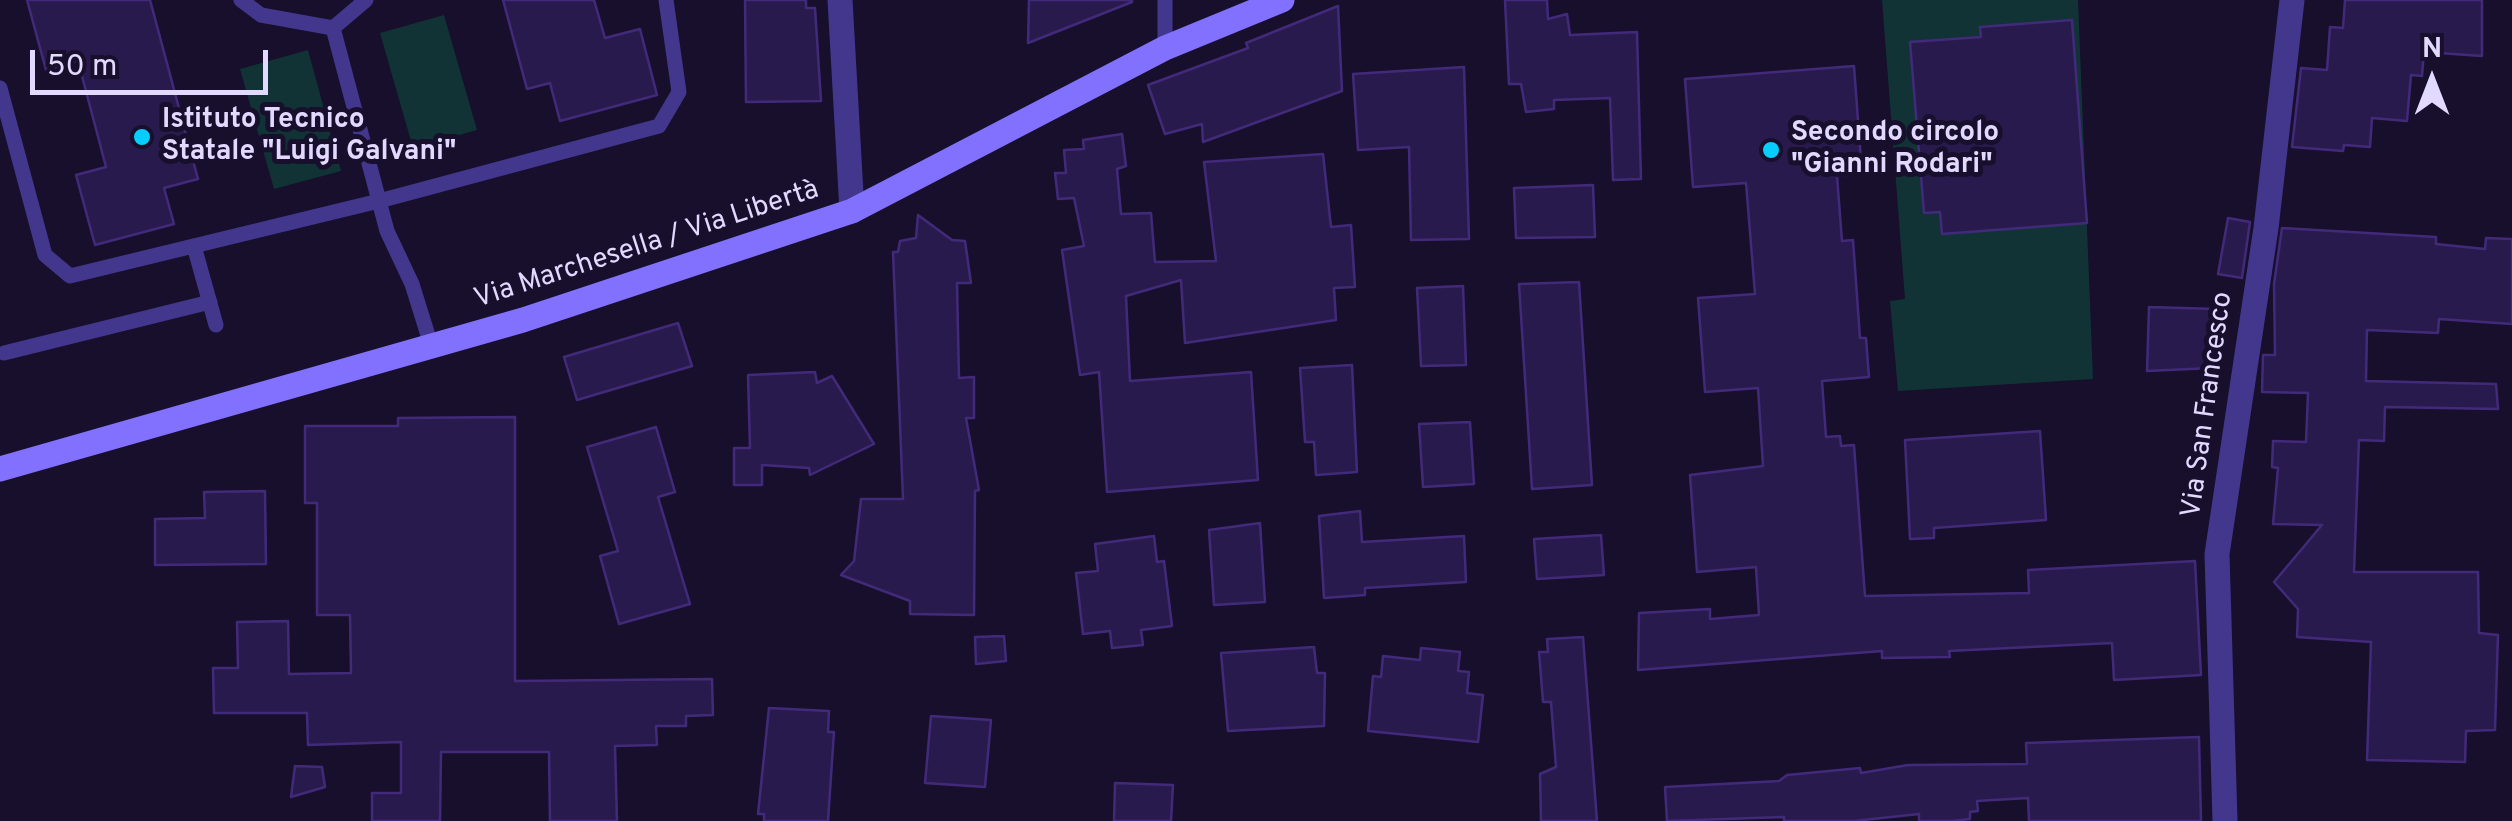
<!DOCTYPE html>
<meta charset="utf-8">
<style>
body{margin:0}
#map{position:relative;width:2512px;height:821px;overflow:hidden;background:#170f2b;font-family:Overpass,sans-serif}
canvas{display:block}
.north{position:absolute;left:2382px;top:30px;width:100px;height:100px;-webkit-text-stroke:8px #170f2b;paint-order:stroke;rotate:0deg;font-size:28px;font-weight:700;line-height:40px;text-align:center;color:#e1d9ff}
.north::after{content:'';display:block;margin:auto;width:35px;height:45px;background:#e1d9ff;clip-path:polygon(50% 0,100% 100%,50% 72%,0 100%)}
.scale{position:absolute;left:30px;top:50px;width:238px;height:45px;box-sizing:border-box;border:5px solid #e1d9ff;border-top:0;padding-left:12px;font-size:30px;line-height:35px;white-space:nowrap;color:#e1d9ff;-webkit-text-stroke:8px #170f2b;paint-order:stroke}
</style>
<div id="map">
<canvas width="2512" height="821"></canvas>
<div class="north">N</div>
<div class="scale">50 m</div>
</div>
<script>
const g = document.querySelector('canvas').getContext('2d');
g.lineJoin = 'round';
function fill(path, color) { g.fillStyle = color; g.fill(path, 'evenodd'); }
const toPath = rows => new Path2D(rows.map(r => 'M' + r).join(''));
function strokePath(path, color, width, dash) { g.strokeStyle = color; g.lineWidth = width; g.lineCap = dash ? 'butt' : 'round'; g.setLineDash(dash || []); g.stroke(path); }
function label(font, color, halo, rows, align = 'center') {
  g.font = font + ' Overpass,sans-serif'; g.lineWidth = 10; g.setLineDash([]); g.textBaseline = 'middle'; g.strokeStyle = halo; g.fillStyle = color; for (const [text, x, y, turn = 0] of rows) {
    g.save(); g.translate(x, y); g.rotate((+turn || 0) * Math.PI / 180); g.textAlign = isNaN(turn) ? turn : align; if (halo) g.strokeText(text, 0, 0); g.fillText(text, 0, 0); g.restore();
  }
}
const green = toPath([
 [1882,0,2078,0,2093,379,1898,391,1890,301,1905,299],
 [444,15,477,130,413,148,380,33],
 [308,50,341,171,274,189,240,69]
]);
const building = toPath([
 [27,0,150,0,198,179,164,188,174,224,95,245,76,175,106,167,78,61,46,70,27,0],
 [503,0,594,0,605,38,640,29,657,95,560,121,550,83,527,89,503,0],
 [745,0,806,0,806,8,815,8,821,101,746,102,745,0],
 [1029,0,1132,0,1132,2,1028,43,1029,0],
 [1505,0,1547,0,1548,19,1567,14,1570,35,1637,32,1641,179,1613,180,1610,98,1554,100,1554,109,1526,112,1521,84,1509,84,1505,0],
 [2345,0,2482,0,2482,56,2424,52,2422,76,2411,75,2407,121,2372,118,2370,147,2344,145,2343,151,2292,147,2301,68,2327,70,2330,27,2343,28,2345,0],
 [1338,6,1342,91,1203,142,1202,124,1165,134,1148,85,1248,48,1246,43,1338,6],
 [2072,20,2087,223,1942,234,1940,212,1924,213,1910,42,1981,37,1980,27,2072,20],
 [1854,66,1862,174,1837,176,1842,241,1853,240,1860,338,1866,338,1869,377,1822,381,1826,437,1840,436,1841,446,1854,445,1865,596,2029,593,2028,570,2195,561,2201,675,2114,680,2112,643,1949,651,1950,657,1882,658,1882,651,1638,670,1639,613,1710,609,1710,619,1759,615,1756,567,1697,572,1690,475,1763,466,1758,388,1705,392,1698,298,1755,294,1746,183,1693,187,1685,79,1854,66],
 [1464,67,1469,239,1411,240,1409,147,1358,150,1353,74,1464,67],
 [1122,134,1126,166,1117,169,1121,214,1151,213,1155,262,1216,261,1204,162,1323,154,1331,227,1351,225,1355,287,1334,288,1336,320,1185,343,1181,280,1126,296,1130,381,1251,372,1258,480,1107,492,1099,372,1080,375,1062,250,1084,246,1074,198,1058,199,1055,173,1066,173,1064,150,1084,149,1083,140,1122,134],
 [1593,185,1595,237,1516,238,1514,188,1593,185],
 [918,215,952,240,965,241,971,283,957,283,959,378,974,377,974,418,966,418,979,490,975,491,974,615,910,614,910,601,841,575,854,561,861,499,903,499,893,252,898,252,900,241,916,238,918,215],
 [2228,218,2250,222,2242,278,2218,274,2228,218],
 [2282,228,2436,237,2436,244,2485,249,2486,238,2512,239,2512,324,2439,319,2438,333,2367,330,2366,381,2496,384,2498,409,2385,407,2384,441,2359,440,2354,572,2478,572,2479,633,2498,635,2495,730,2466,731,2465,762,2367,760,2371,642,2297,637,2298,609,2274,582,2322,525,2273,524,2278,468,2272,467,2273,441,2306,442,2308,393,2262,392,2263,355,2275,355,2274,284,2282,228],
 [1579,282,1592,485,1532,489,1519,284,1579,282],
 [1463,286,1466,365,1421,366,1417,288,1463,286],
 [2149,307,2216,309,2213,368,2147,371,2149,307],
 [678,323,692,366,577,400,564,357,678,323],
 [1352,365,1357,472,1316,475,1314,442,1305,442,1300,368,1352,365],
 [815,372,817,383,832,376,874,444,810,475,809,468,762,465,762,485,734,485,734,448,750,448,748,375,815,372],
 [515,417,515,681,712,679,713,715,686,716,686,726,656,726,657,745,615,746,617,821,550,821,549,752,441,752,440,821,372,821,372,793,401,793,401,742,308,745,307,713,214,713,213,668,238,668,237,622,288,621,289,674,351,673,350,615,317,615,317,503,305,503,305,426,398,426,398,418,515,417],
 [1470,422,1474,484,1423,487,1419,424,1470,422],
 [656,427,675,492,658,497,690,604,619,624,600,556,618,551,587,447,656,427],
 [2040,431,2046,520,1934,528,1934,538,1910,539,1905,440,2040,431],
 [265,491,266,564,155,565,155,519,205,518,204,492,265,491],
 [1360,511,1362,542,1464,536,1466,582,1365,588,1365,595,1324,598,1319,516,1360,511],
 [1260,523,1265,602,1214,605,1209,530,1260,523],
 [1601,535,1604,575,1537,579,1534,539,1601,535],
 [1154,536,1157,562,1164,561,1172,626,1141,630,1143,645,1112,648,1110,631,1083,634,1076,573,1098,571,1095,544,1154,536],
 [1004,636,1006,661,976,664,975,637,1004,636],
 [1583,637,1597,821,1541,821,1540,774,1556,767,1551,702,1543,702,1539,652,1548,652,1547,639,1583,637],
 [1314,647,1317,673,1325,673,1324,726,1228,731,1221,653,1314,647],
 [1421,648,1460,652,1458,671,1469,672,1467,693,1483,695,1478,742,1368,731,1373,676,1381,677,1383,656,1420,660,1421,648],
 [769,708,829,711,828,732,834,732,828,821,764,821,764,814,758,814,769,708],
 [931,716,991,720,985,787,925,783,931,716],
 [2199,737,2201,821,2029,821,2028,798,1977,801,1978,811,1970,812,1970,819,1952,821,1919,821,1919,814,1854,821,1784,821,1784,817,1667,821,1665,787,1779,781,1787,775,1860,768,1861,773,1908,765,2027,764,2026,743,2199,737],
 [295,766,322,767,325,787,291,797,295,766],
 [1115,783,1173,785,1171,821,1114,821,1115,783]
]);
const lane = toPath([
 [241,0,261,15,333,28,387,231,412,284,431,345],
 [333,28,366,0],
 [1165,48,1165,0],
 [0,88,45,255,70,276,379,201,659,126,679,92,666,0],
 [194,246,216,325],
 [4,353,210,302]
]);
const street = toPath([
 [840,0,852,211],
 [2225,821,2217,554,2266,228,2292,0]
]);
const secondary = toPath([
 [0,469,523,320,852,211,1165,48,1282,0]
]);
const markers = [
 [142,137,10,"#05ceff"],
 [1771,150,10,"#05ceff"]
];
const poiNames = [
 ["Istituto Tecnico",162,121],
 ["Statale \"Luigi Galvani\"",162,153],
 ["Secondo circolo",1791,134],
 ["\"Gianni Rodari\"",1791,166]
];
const streetNames = [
 ["Via Marchesella / Via Libertà",647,246,-18],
 ["Via San Francesco",2209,405,-82]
];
fill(green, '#113336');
fill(building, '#291a4d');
strokePath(building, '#422a7b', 2.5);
strokePath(lane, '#43378d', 15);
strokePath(street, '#43378d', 25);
strokePath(secondary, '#8270ff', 25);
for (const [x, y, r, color] of markers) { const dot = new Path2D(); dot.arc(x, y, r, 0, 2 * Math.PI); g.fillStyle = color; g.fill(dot); strokePath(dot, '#170f2b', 4); }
label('bold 28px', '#e1d9ff', '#170f2b', poiNames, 'left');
label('28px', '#e1d9ff', '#170f2b', streetNames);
</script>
